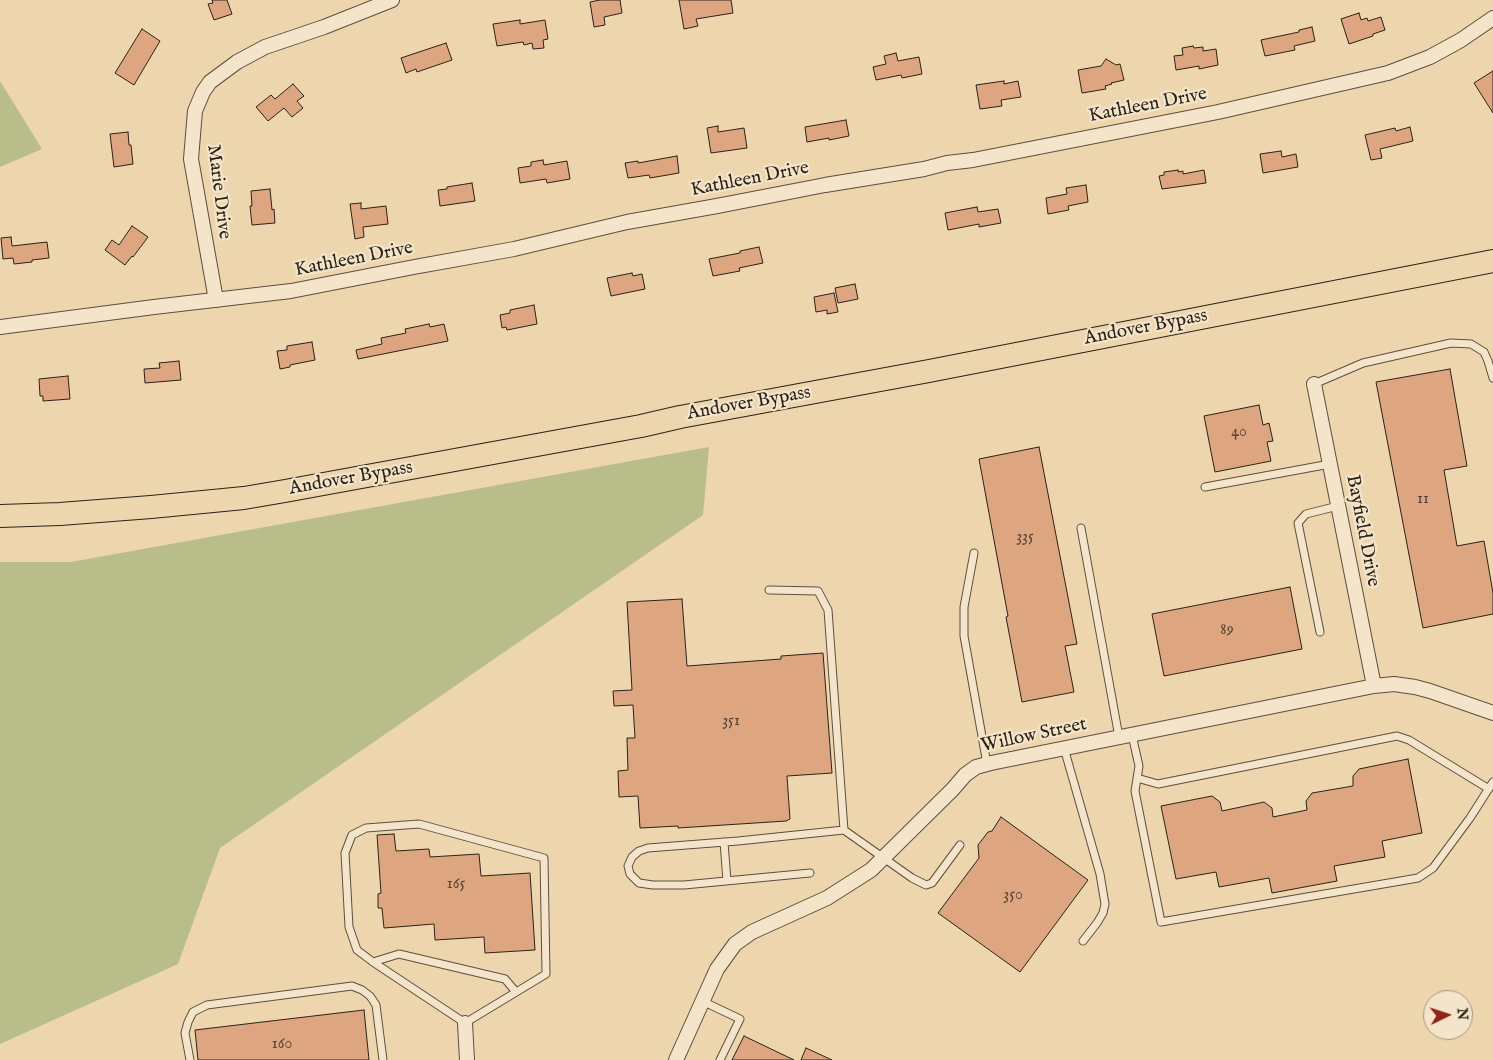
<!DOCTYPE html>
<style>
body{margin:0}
#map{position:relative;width:1493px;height:1060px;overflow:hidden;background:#edd5ae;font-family:"IM FELL English",serif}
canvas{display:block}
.north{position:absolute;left:1423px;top:990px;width:50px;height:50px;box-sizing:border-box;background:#f3e4ca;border:1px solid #a39683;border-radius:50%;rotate:86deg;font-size:14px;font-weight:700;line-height:20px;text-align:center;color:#2b2218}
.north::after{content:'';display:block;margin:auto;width:18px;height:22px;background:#8f2418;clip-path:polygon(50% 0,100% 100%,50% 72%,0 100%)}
</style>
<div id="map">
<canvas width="1493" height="1060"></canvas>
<div class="north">N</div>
</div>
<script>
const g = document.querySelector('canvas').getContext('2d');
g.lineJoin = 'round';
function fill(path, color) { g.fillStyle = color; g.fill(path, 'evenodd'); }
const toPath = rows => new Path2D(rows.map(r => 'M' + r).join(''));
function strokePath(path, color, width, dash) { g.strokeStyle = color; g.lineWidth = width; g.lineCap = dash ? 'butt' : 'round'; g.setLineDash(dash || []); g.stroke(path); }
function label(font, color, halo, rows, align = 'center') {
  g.font = font + ' "IM FELL English",serif'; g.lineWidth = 4.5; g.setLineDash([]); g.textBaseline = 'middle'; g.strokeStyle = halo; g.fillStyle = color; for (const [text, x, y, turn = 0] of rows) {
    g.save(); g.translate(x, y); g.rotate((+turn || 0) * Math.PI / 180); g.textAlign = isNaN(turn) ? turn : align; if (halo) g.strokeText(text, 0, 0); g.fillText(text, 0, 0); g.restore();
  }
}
const green = toPath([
 [0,81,42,149,0,167],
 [709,447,703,515,220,848,178,964,0,1044,0,562,71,562]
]);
const building = toPath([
 [212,0,227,0,232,14,214,20,208,4,213,3,212,0],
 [600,0,620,0,622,13,604,17,605,25,594,27,590,2,600,0],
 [679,0,731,0,733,13,696,19,698,26,684,29,679,0],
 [1359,13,1361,20,1367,18,1368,21,1381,17,1385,30,1373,34,1373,36,1349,44,1341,19,1359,13],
 [520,20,520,24,545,20,548,39,543,40,544,48,533,49,532,43,524,45,523,42,497,46,493,24,520,20],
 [1312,27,1315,41,1294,46,1295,50,1265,56,1261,40,1299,32,1299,30,1312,27],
 [142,29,160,41,134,85,115,73,142,29],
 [446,43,452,60,417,72,416,69,406,73,401,58,446,43],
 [1193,46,1194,48,1203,47,1203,51,1216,49,1218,65,1199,69,1199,66,1176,70,1174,56,1183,55,1182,48,1193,46],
 [896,53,898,61,919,57,922,74,902,78,901,75,876,80,873,67,886,64,884,56,896,53],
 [1106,59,1116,65,1120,64,1124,80,1111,83,1112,84,1105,86,1106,89,1082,93,1078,70,1101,66,1106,59],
 [1493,71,1493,113,1474,83,1493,71],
 [1004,81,1004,84,1018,81,1021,97,1001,100,1002,106,980,109,976,85,1004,81],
 [293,84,304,96,297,101,303,108,292,117,284,108,268,121,256,107,271,95,275,99,293,84],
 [846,120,849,136,829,140,829,138,807,142,805,127,846,120],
 [718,126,718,132,744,128,747,148,711,153,707,128,718,126],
 [1410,127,1413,141,1380,149,1382,158,1371,160,1365,135,1395,128,1396,131,1410,127],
 [128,132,129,145,131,145,133,164,114,167,110,134,128,132],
 [1281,151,1282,157,1296,154,1298,167,1263,173,1260,154,1281,151],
 [677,156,679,173,650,178,649,175,628,178,625,163,638,161,638,163,677,156],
 [543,160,544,165,567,161,570,179,547,183,546,179,520,183,518,168,531,166,531,162,543,160],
 [1178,170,1178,172,1183,171,1183,174,1204,170,1206,183,1162,189,1159,176,1164,175,1164,172,1178,170],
 [472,183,475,201,440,206,438,190,447,189,447,187,472,183],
 [1086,185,1088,202,1068,206,1069,210,1048,214,1046,198,1067,194,1066,188,1086,185],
 [270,189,272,210,274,209,275,223,252,225,250,206,252,206,251,191,270,189],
 [361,203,361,209,386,206,388,224,363,227,364,237,355,239,350,204,361,203],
 [977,207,978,212,998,209,1001,223,979,227,979,224,948,230,945,213,977,207],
 [132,226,148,237,133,257,132,256,125,265,105,250,112,240,119,245,132,226],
 [11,237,12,246,47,242,49,258,32,260,32,262,14,264,13,258,3,259,1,238,11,237],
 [759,247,763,263,739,268,740,271,713,276,709,259,740,253,740,251,759,247],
 [632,273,633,276,642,274,645,289,611,296,607,278,632,273],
 [855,284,858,299,838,303,835,288,855,284],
 [834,293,838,312,827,314,827,310,816,312,814,297,834,293],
 [534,305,537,324,507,330,506,327,502,328,500,315,510,313,510,310,534,305],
 [429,324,430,327,444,324,448,341,358,359,356,350,382,344,381,338,406,333,405,329,429,324],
 [312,342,315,360,290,365,290,367,280,369,277,351,287,350,287,346,312,342],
 [179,361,181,380,145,383,144,369,160,368,159,363,179,361],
 [1450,369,1467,466,1444,470,1457,546,1484,541,1493,593,1493,614,1423,628,1376,382,1450,369],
 [68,376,70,399,43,401,43,396,40,396,39,379,68,376],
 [1259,405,1263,425,1269,423,1273,441,1267,442,1271,461,1215,472,1204,416,1259,405],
 [1039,447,1077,644,1065,646,1074,692,1022,702,1006,617,1008,616,979,459,1039,447],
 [1290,587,1302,649,1164,676,1152,614,1290,587],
 [682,599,687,666,781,659,781,656,823,653,832,773,787,776,790,819,786,821,678,828,678,826,640,828,638,796,619,797,618,771,628,770,627,738,635,738,633,705,614,706,613,691,632,690,627,602,682,599],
 [1408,759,1422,833,1382,841,1385,857,1334,866,1337,881,1272,893,1269,878,1219,887,1216,872,1176,879,1161,806,1212,796,1220,802,1222,811,1264,802,1272,808,1273,817,1307,810,1306,801,1312,793,1353,786,1353,776,1359,769,1408,759],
 [1001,817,1088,880,1020,972,938,913,979,858,978,845,988,832,992,831,1001,817],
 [394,834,396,851,429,849,430,857,479,854,481,876,530,873,535,950,485,953,484,937,435,940,434,924,384,928,382,908,378,908,378,894,381,893,377,835,394,834],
 [364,1010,369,1060,198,1060,195,1030,364,1010],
 [744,1036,794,1060,732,1060,744,1036],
 [806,1048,832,1060,801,1060,806,1048]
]);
const lane = toPath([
 [1314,384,1363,363,1451,343,1471,344,1484,352,1488,361,1493,378],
 [1205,487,1330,464],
 [1081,528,1119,737],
 [974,553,964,607,964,636,987,764],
 [769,590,818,591,828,610,844,830],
 [1320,632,1298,523,1306,514,1338,506],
 [1132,735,1139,766,1135,791,1161,922,1418,878,1433,868,1470,818,1493,782],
 [1064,748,1100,874,1105,904,1103,913,1097,923,1083,941],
 [1137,778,1158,784,1397,736,1409,740,1489,789],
 [419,824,544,858,546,974,465,1023,373,962,357,950,349,927,345,853,352,835,366,828,419,824],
 [724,842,727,881],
 [810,873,684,885,653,885,639,883,630,874,628,866,632,857,639,851,648,848,738,841,844,830,912,878,926,885,932,883,960,845],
 [373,962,399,954,505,979,516,992],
 [702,1001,740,1019,720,1060],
 [190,1060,185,1033,188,1022,193,1012,207,1005,352,986,362,990,370,996,376,1005,383,1060]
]);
const street = toPath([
 [216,300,191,159,195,111,203,92,210,82,237,62,265,47,324,27,392,0],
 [0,327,154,307,291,291,414,267,514,249,627,222,717,206,825,185,924,169,947,163,973,160,1218,112,1388,73,1430,57,1461,40,1493,18],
 [1314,384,1374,686],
 [465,1023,467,1060],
 [676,1060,717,969,735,944,752,932,827,898,871,870,953,789,965,775,976,767,991,763,1374,686,1394,684,1415,687,1430,691,1493,713]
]);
const primary = toPath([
 [0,516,60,514,151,507,244,498,285,491,641,426,680,417,929,371,1493,261]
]);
const numberNames = [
 ["40",1239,433],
 ["11",1423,500],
 ["335",1025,538],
 ["89",1227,631],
 ["351",731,722],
 ["165",456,885],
 ["350",1013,896],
 ["160",282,1045]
];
const streetNames = [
 ["Kathleen Drive",1148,106,-11],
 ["Kathleen Drive",750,180,-11],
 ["Marie Drive",218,192,83],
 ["Kathleen Drive",354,260,-11],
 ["Andover Bypass",1146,328,-11],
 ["Andover Bypass",749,404,-10],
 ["Andover Bypass",351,479,-10],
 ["Bayfield Drive",1362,531,79],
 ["Willow Street",1034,736,-12]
];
fill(green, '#b8bd8a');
fill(building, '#dda681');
strokePath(building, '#2b2218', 1);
strokePath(lane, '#5c4f3e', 9);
strokePath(street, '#5c4f3e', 16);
strokePath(primary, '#2b2218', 24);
strokePath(lane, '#f3e4ca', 7);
strokePath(street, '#f3e4ca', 14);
strokePath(primary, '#edd5ae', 22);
label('16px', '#584332', null, numberNames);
label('19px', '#2b2218', '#f3e4ca', streetNames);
</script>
